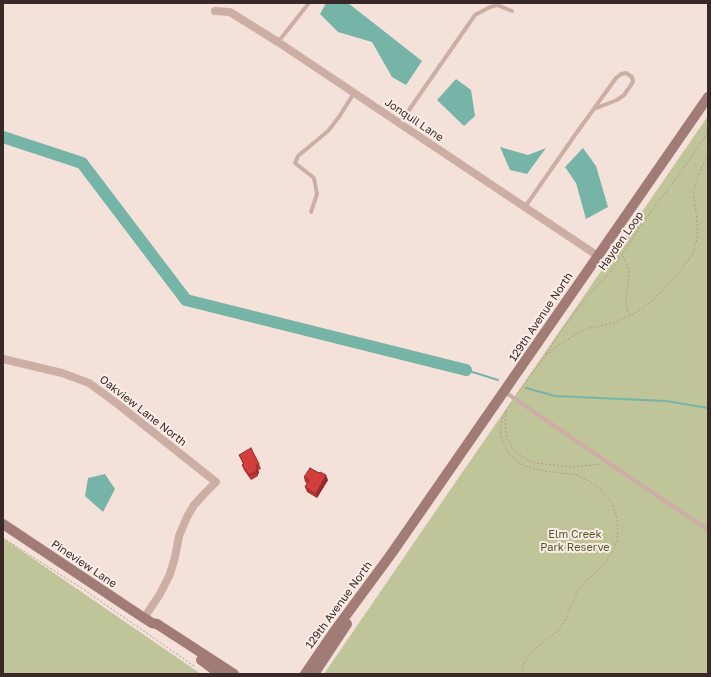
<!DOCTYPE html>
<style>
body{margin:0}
#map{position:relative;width:711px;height:677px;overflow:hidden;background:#f4e2da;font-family:"Golos Text",sans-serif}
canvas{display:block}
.frame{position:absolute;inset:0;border:4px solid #382827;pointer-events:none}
</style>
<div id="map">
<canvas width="711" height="677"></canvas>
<div class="frame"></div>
</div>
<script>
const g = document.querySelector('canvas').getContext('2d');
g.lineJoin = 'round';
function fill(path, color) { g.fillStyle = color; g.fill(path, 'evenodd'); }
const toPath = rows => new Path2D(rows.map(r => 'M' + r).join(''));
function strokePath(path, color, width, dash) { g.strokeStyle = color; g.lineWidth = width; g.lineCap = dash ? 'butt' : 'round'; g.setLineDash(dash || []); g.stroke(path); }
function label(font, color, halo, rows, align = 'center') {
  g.font = font + ' "Golos Text",sans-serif'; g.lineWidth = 4; g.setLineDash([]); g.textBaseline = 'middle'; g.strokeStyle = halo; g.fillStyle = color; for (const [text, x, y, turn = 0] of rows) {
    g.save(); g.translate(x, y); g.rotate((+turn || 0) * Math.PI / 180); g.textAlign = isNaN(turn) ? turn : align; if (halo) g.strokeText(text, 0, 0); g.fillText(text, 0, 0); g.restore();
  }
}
const green = toPath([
 [708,116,708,674,324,674,437,509],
 [3,538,201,674,3,674]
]);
const water = toPath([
 [326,3,348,3,422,61,406,85,392,77,372,42,338,32,320,14],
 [456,79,471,90,475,116,464,126,437,100],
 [500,147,528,155,546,148,527,174,510,170],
 [583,148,596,166,608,207,586,219,576,183,565,167],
 [105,474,115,489,103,512,85,496,88,478]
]);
const stream = toPath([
 [466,370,498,380],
 [526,388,555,396,666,401,708,408]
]);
const river = toPath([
 [3,137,82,163,186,300,466,370]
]);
const path = toPath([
 [614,248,618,250,623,256,628,268,629,274,626,302,627,309,630,315],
 [546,354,563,328,587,297,612,270,642,224,675,180,708,132],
 [517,394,545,356,555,348,579,332,589,328,614,323,633,314,642,309,653,300,663,290,682,269,693,253,697,239,697,220,694,197,694,189,698,175,708,154],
 [511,403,503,416,500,430,501,436,503,444,510,455,519,463,533,469,544,471,577,475,589,481,601,490,612,503,616,514,618,526,617,541,612,553,604,564,584,583,578,590,571,606,565,621,559,630,537,647,527,658,523,666,521,674],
 [506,411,505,424,507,437,513,449,525,459,536,463,574,467,600,464],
 [3,538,83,589,194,666]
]);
const lane = toPath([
 [278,42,309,3],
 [400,123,475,15,490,7,497,5,512,11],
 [525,207,575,135,616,78,621,74,626,73,632,77,633,82,624,95,617,100,594,109],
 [311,212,317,194,314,178,295,163,298,156,328,131,339,117,354,93],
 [505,392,632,479,708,530]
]);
const street = toPath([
 [215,11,230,12,278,42,598,256],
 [3,359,62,373,89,383,115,402,216,482,207,491,194,505,187,517,179,536,175,557,170,574,160,594,144,618]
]);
const secondary = toPath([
 [3,524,144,618,152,623,157,624,234,674],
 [201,660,220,674],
 [305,674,333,633,389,557,394,550,708,97],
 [314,674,347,624]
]);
const wall = toPath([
 [239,455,259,464,261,469,258,470,259,473,258,474,258,476,251,480,244,470,242,465,243,464],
 [304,477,328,480,317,498,307,492,305,487,307,483,305,482]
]);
const shadedWall = toPath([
 [258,469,259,473,258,474,256,470],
 [326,475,328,480,317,498,316,494]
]);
const building = toPath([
 [251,448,259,464,256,466,258,469,256,470,257,471,249,475,242,465,244,464,239,455,251,448],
 [310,468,319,473,320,472,326,475,316,494,305,487,309,480,304,477,310,468]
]);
const streetNames = [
 ["Jonquil Lane",414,120,34],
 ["Hayden Loop",621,241,-55],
 ["129th Avenue North",541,317,-56],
 ["Oakview Lane North",143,411,38],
 ["Pineview Lane",84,564,34],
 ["129th Avenue North",339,605,-54]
];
const parkNames = [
 ["Elm Creek",575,535],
 ["Park Reserve",575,548]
];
fill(green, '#bfc499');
fill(water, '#76b4a8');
strokePath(stream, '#76b4a8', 2);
strokePath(river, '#76b4a8', 12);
strokePath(path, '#b9988f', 1, [2, 2]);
strokePath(lane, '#cdaea5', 4);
strokePath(street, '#cdaea5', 8);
strokePath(secondary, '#a17c76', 10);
fill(wall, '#b43533');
fill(shadedWall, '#922b29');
fill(building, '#d13e3b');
strokePath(building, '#922b29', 1);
label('11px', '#382827', '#fbede7', streetNames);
label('11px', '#525928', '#fbede7', parkNames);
</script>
